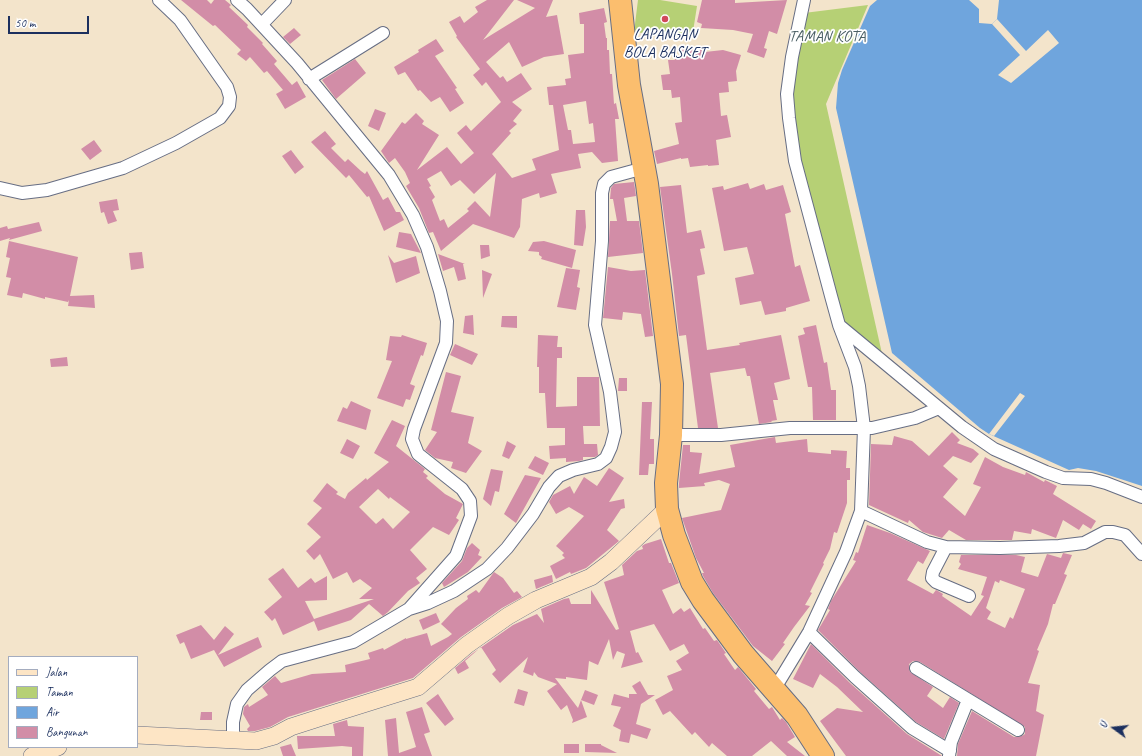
<!DOCTYPE html>
<style>
body{margin:0}
#map{position:relative;width:1142px;height:756px;overflow:hidden;background:#f3e4cb;font-family:Caveat,sans-serif}
canvas{display:block}
.legend{position:absolute;left:8px;top:656px;width:130px;height:92px;box-sizing:border-box;background:#fff;border:1px solid #a4acbf;margin:0;padding:5px 7px;list-style:none;font-size:12px;color:#1b2f5e}
.legend li{display:flex;align-items:center;gap:8px;height:20px}
.legend b{width:20px;border:1px solid #a4acbf}
.north{position:absolute;left:1094px;top:708px;width:40px;height:40px;-webkit-text-stroke:3px #fff;paint-order:stroke;rotate:285deg;font-size:11px;font-weight:700;line-height:16px;text-align:center;color:#1b2f5e}
.north::after{content:'';display:block;margin:auto;width:14px;height:18px;background:#1b2f5e;clip-path:polygon(50% 0,100% 100%,50% 72%,0 100%)}
.scale{position:absolute;left:8px;top:16px;width:81px;height:18px;box-sizing:border-box;border:2px solid #1b2f5e;border-top:0;padding-left:5px;font-size:12px;line-height:14px;white-space:nowrap;color:#1b2f5e;-webkit-text-stroke:3px #fff;paint-order:stroke}
</style>
<div id="map">
<canvas width="1142" height="756"></canvas>
<ul class="legend">
<li><b style="height:5px;background:#fde5c5"></b>Jalan</li>
<li><b style="height:11px;background:#b6d075"></b>Taman</li>
<li><b style="height:11px;background:#6fa5dd"></b>Air</li>
<li><b style="height:11px;background:#d28da7"></b>Bangunan</li>
</ul>
<div class="north">U</div>
<div class="scale">50 m</div>
</div>
<script>
const g = document.querySelector('canvas').getContext('2d');
g.lineJoin = 'round';
function fill(path, color) { g.fillStyle = color; g.fill(path, 'evenodd'); }
const toPath = rows => new Path2D(rows.map(r => 'M' + r).join(''));
function strokePath(path, color, width, dash) { g.strokeStyle = color; g.lineWidth = width; g.lineCap = dash ? 'butt' : 'round'; g.setLineDash(dash || []); g.stroke(path); }
function label(font, color, halo, rows, align = 'center') {
  g.font = font + ' Caveat,sans-serif'; g.lineWidth = 3.5; g.setLineDash([]); g.textBaseline = 'middle'; g.strokeStyle = halo; g.fillStyle = color; for (const [text, x, y, turn = 0] of rows) {
    g.save(); g.translate(x, y); g.rotate((+turn || 0) * Math.PI / 180); g.textAlign = isNaN(turn) ? turn : align; if (halo) g.strokeText(text, 0, 0); g.fillText(text, 0, 0); g.restore();
  }
}
const green = toPath([
 [638,0,660,0,697,6,692,38,634,32],
 [868,5,826,104,883,358,845,328,804,185,790,101,804,13]
]);
const water = toPath([
 [877,0,969,0,979,9,979,23,992,24,997,19,999,0,1142,0,1142,486,1096,471,1078,468,1069,470,989,434,980,428,892,353,836,108,838,83,842,70,870,6]
]);
const pier = toPath([
 [997,19,1026,51,1048,30,1059,43,1011,83,998,75,1020,55,992,24],
 [1020,393,1025,396,994,436,989,434]
]);
const building = toPath([
 [181,0,207,0,211,4,214,0,225,0,231,5,229,7,248,25,247,27,263,43,262,44,277,61,274,64,292,85,297,81,306,97,285,109,276,94,283,90,267,71,264,73,250,57,246,61,237,54,241,50,215,25,213,26],
 [487,0,514,0,483,40,535,8,517,0,553,0,546,17,557,15,564,54,544,57,522,67,509,42,486,62,500,78,503,76,507,82,521,73,532,89,512,102,522,110,513,121,517,124,509,131,511,133,492,154,512,178,536,170,532,159,559,150,553,105,549,105,547,87,566,85,565,79,571,78,568,55,584,53,584,24,580,24,579,13,604,8,607,22,604,23,606,38,607,38,607,50,609,50,610,74,612,74,614,104,616,103,619,119,615,119,618,161,602,163,592,152,578,154,581,168,551,174,557,193,540,198,539,193,522,199,520,227,514,238,473,224,441,251,433,232,429,233,419,208,406,186,410,183,405,172,395,158,389,163,381,151,402,122,405,124,416,113,424,121,422,124,439,135,417,170,447,147,461,164,474,153,457,133,466,125,471,131,501,102,486,82,482,86,473,75,480,69,456,37,457,36,449,22,460,16,464,23,478,12,475,7],
 [586,101,589,124,593,123,595,142,573,144,571,130,568,130,563,105],
 [441,171,451,186,460,180,474,194,496,173,490,217,475,201,467,209,469,211,448,228,444,219,440,221,432,200,435,197,429,187,431,186,427,179],
 [702,0,735,0,735,3,787,0,777,34,769,31,764,48,767,49,764,58,747,52,753,34,733,30,701,28,702,24,697,22],
 [294,28,301,35,290,44,283,37],
 [436,39,444,51,435,56,457,88,455,89,464,103,450,112,440,97,431,102,420,90,418,91,405,72,398,75,394,67,419,52,418,50],
 [705,47,705,52,723,50,741,55,736,71,737,81,728,82,729,92,719,93,721,116,727,115,731,137,716,140,719,165,708,166,708,165,690,167,688,158,681,159,681,158,657,164,654,151,679,144,675,123,682,122,680,97,672,98,671,90,663,90,661,75,670,74,668,60,675,60,674,56,680,55,680,49],
 [355,59,366,73,336,99,322,80],
 [375,109,386,113,379,131,368,126],
 [325,131,336,144,331,148,345,162,348,159,361,171,365,174,367,171,383,200,388,197,396,212,400,212,404,220,384,231,369,196,367,197,349,175,346,178,311,142],
 [94,140,102,151,90,160,81,149],
 [291,150,304,167,295,174,282,156],
 [634,182,636,196,624,198,627,221,639,221,643,253,608,257,610,221,617,221,613,199,610,199,611,188,614,184],
 [748,183,750,189,764,184,766,190,783,185,791,212,785,214,795,267,800,265,810,301,786,308,786,311,765,315,761,301,740,305,735,278,754,274,747,247,724,251,712,188,723,186,724,190],
 [681,185,687,233,701,230,705,248,700,249,705,274,697,276,707,350,740,345,739,343,781,335,790,379,774,383,778,400,773,400,777,420,771,421,772,422,759,424,750,376,747,376,745,368,710,373,718,428,698,428,686,335,679,336,672,274,660,187],
 [117,199,119,210,113,211,117,221,108,224,104,212,101,213,99,202],
 [576,210,585,210,586,227,583,246,574,245],
 [39,222,42,231,9,240,10,238,0,241,0,228,7,226,8,229],
 [399,232,411,234,421,253,396,247],
 [9,241,78,257,70,296,94,295,95,308,68,306,69,300,68,302,45,297,45,299,23,293,22,298,7,295,11,278,6,277,10,258,6,257],
 [544,241,576,250,572,268,541,259,542,257,539,255,539,252,528,251,533,242],
 [480,245,489,245,490,256,481,259],
 [142,252,144,268,131,270,129,253],
 [438,254,465,264,463,264,466,279,458,281,454,267,443,271],
 [388,255,394,263,416,256,420,273,396,283],
 [608,267,631,271,645,270,653,336,645,337,641,314,623,312,622,320,603,318],
 [566,268,580,270,577,287,580,288,576,310,557,307],
 [482,270,492,274,483,298],
 [473,315,474,335,463,333,465,316],
 [502,316,517,316,517,328,501,327],
 [816,325,824,363,827,362,831,390,836,390,836,420,813,420,812,387,808,387,798,336,805,334,803,328],
 [402,335,427,343,423,356,421,355,410,384,415,386,410,400,406,399,403,407,377,398,392,361,386,360,390,336,401,337],
 [538,335,558,336,557,347,562,347,562,358,557,358,556,407,577,406,577,377,599,377,600,426,583,426,584,444,597,444,598,455,595,457,583,457,583,460,579,461,566,462,566,458,550,459,549,446,565,445,565,428,547,428,545,393,539,393,539,367,537,367],
 [455,344,478,354,472,365,450,355],
 [67,357,68,366,51,367,50,359],
 [446,372,461,376,451,412,474,417,468,443,482,451,466,473,451,468,453,462,435,458,425,450,437,432,431,430],
 [619,378,627,378,627,391,618,391],
 [351,401,371,410,366,430,337,421,343,407,347,409],
 [642,402,652,402,650,439,654,439,654,464,649,464,648,475,639,475],
 [392,420,405,426,396,446,425,469,423,472,428,476,426,478,445,494,463,504,456,518,459,520,449,535,433,527,410,550,427,569,416,578,420,583,408,591,388,612,383,616,369,604,351,620,318,631,314,621,283,635,275,618,272,621,264,612,282,597,268,579,283,568,298,588,311,578,315,583,327,576,327,600,305,601,314,619,374,599,359,599,372,588,360,579,353,583,347,572,333,579,320,554,314,560,306,551,321,537,307,524,322,508,313,501,327,483,338,492,336,494,345,499,348,493,366,478,367,480,389,462,374,453],
 [378,489,389,499,390,497,410,512,393,529,383,518,376,524,359,507],
 [952,432,960,440,957,443,973,449,979,454,971,463,953,456,943,466,958,479,943,497,965,516,981,487,973,484,985,457,1003,467,1025,475,1026,472,1044,482,1045,480,1057,486,1053,494,1096,521,1091,529,1083,524,1079,530,1063,520,1056,538,1032,529,1031,534,1014,531,1012,540,966,540,949,530,942,538,923,532,909,520,908,523,869,505,871,444,892,445,894,436,912,441,929,456],
 [775,437,776,443,807,439,808,452,831,454,831,450,847,451,846,468,850,468,850,480,847,480,847,503,837,533,834,532,830,549,823,563,824,564,810,592,812,593,805,605,810,606,794,627,783,643,785,644,772,661,753,646,713,593,703,576,702,573,704,573,696,558,682,518,721,510,730,484,719,480,704,483,705,486,679,488,679,483,683,445,690,445,690,452,702,453,699,474,735,467,730,445],
 [347,439,360,446,353,459,340,453],
 [507,441,516,446,509,459,502,456],
 [535,456,549,463,543,475,528,468],
 [609,468,624,478,609,502,624,499,625,508,621,509,607,530,619,541,586,568,571,574,570,572,556,579,550,566,565,558,562,555,564,553,556,546,584,516,569,507,556,514,549,502,553,495,570,486,574,494,584,477,597,486],
 [491,469,503,471,499,492,495,491,491,506,483,499],
 [525,475,541,478,516,523,504,514],
 [867,525,890,533,930,551,923,564,918,561,907,580,933,594,936,590,938,591,943,594,942,596,971,616,984,596,981,595,987,577,958,569,961,564,959,562,961,555,1016,555,1025,557,1021,572,1038,577,1047,554,1061,558,1063,553,1072,555,1064,574,1067,575,1055,604,1053,604,1048,624,1037,650,1039,651,1028,683,1040,685,1036,711,1044,715,1036,756,957,756,958,744,972,711,1014,737,1022,736,1025,734,1025,727,920,662,913,661,909,664,910,672,933,687,927,696,943,708,950,697,959,703,944,739,916,722,860,672,818,630,830,610,828,609,831,601,856,561,853,560,856,552,858,553],
 [1000,580,1025,589,1013,619,1010,617,1005,628,987,619,991,612,986,608,995,581,999,583],
 [661,539,669,563,671,563,679,583,662,590,673,614,681,608,684,612,690,608,703,629,705,628,714,641,717,640,726,653,724,654,735,670,738,667,756,689,754,691,769,709,772,707,780,720,782,718,786,722,795,737,787,742,805,756,787,756,771,741,752,756,727,756,712,743,709,747,695,732,692,735,670,711,663,715,655,700,673,690,667,676,682,670,676,661,689,653,684,644,670,651,654,624,630,631,636,653,638,652,643,662,621,668,625,654,617,651,613,660,609,639,598,665,589,661,587,680,566,677,566,679,555,678,578,708,581,700,587,717,572,723,573,720,567,705,561,710,547,691,557,684,538,677,534,672,533,676,523,672,528,657,500,683,492,674,496,670,481,647,465,661,469,668,458,674,455,668,473,653,513,625,537,614,544,623,541,609,564,599,569,598,571,604,591,604,591,590,616,630,619,629,604,582,624,575,622,565,637,551,643,549,642,546,645,544],
 [472,543,480,550,478,555,482,557,468,572,444,587,442,583,462,561,467,548],
 [494,572,503,578,514,593,517,591,522,597,502,608,461,637,413,678,288,717,270,727,255,731,248,731,247,729,250,726,243,714,244,707,248,704,249,707,268,695,262,687,275,676,281,683,312,674,346,672,345,665,370,659,368,653,383,648,384,650,406,638,406,639,427,633,431,646,448,637,452,634,441,624,456,608,468,599,467,596,476,590,479,593],
 [552,575,553,582,536,589,534,580],
 [436,613,440,622,423,630,419,620],
 [201,625,214,640,225,626,234,634,218,655,258,637,262,647,224,667,214,650,191,659,184,642,180,644,176,635],
 [811,644,850,683,907,734,942,756,846,756,820,721,837,708,863,712,837,687,820,674,813,688,793,679],
 [640,681,648,695,655,695,641,704,636,724,651,729,647,739,631,734,629,743,619,741,621,730,613,726,621,707,611,705,614,694,629,698,629,694,637,694,632,686],
 [518,689,528,692,524,706,514,703],
 [585,690,598,695,594,705,581,700],
 [438,694,454,719,445,726,426,703],
 [422,707,430,732,424,734,432,756,388,756,385,720,396,718,399,753,416,747,406,712],
 [201,712,212,712,212,720,200,720],
 [347,720,348,726,364,727,363,756,352,756,352,747,342,746,298,749,297,736,335,736,333,724],
 [291,744,296,756,283,756,280,747],
 [564,744,579,744,579,753,564,753],
 [585,744,601,744,601,745,617,753,585,752]
]);
const street = toPath([
 [237,0,247,9,297,63,389,175,413,215,427,247,440,291,447,321,446,343,414,429,412,439,418,454,462,489,470,501,471,516,456,556,409,609],
 [262,24,285,0],
 [309,79,383,33],
 [0,188,22,193,47,190,123,168,176,143,220,118,229,106,230,97,227,87,180,20,159,0],
 [840,326,962,427,994,449,1046,472,1063,478,1091,479,1106,483,1142,497],
 [671,435,721,435,790,428,872,428,915,418,939,408],
 [861,511,927,542,946,547,1000,548,1059,546,1084,543,1105,532,1113,532,1125,535,1142,554],
 [946,547,933,572,932,578,936,582,969,596],
 [809,632,855,677,912,728,950,751],
 [916,668,1018,730],
 [775,688,809,632,846,552,861,511,864,428,859,386,855,367,839,325,831,296,795,161,789,118,787,94,792,57,804,0],
 [233,739,233,722,237,704,247,690,270,670,282,661,353,642,409,609,428,603,454,591,487,569,507,548,533,514,549,487,559,476,573,470,598,464,606,458,611,447,615,432,610,392,595,325,602,241,602,193,604,184,611,177,644,168],
 [949,756,951,742,968,700]
]);
const secondary = toPath([
 [137,735,256,741,274,736,291,727,319,718,418,687,467,645,508,616,536,600,591,577,611,562,667,509],
 [32,756,58,747]
]);
const highway = toPath([
 [620,0,629,85,647,184,672,384,671,435,666,483,667,509,674,535,692,582,703,600,743,654,797,716,823,756]
]);
const markers = [
 [665,19,4,"#d1495b"]
];
const poiNames = [
 ["LAPANGAN",665,35],
 ["BOLA BASKET",665,53]
];
const parkNames = [
 ["TAMAN KOTA",827,37]
];
fill(green, '#b6d075');
fill(water, '#6fa5dd');
fill(pier, '#f3e4cb');
fill(building, '#d28da7');
strokePath(street, '#676e84', 14);
strokePath(secondary, '#676e84', 18);
strokePath(highway, '#676e84', 24);
strokePath(street, '#fff', 12);
strokePath(secondary, '#fde5c5', 17);
strokePath(highway, '#fbbe6e', 22);
for (const [x, y, r, color] of markers) { const dot = new Path2D(); dot.arc(x, y, r, 0, 2 * Math.PI); g.fillStyle = color; g.fill(dot); strokePath(dot, '#fff', 1.5); }
label('16px', '#1b2f5e', '#fff', poiNames);
label('16px', '#4a5f65', '#fff', parkNames);
</script>
